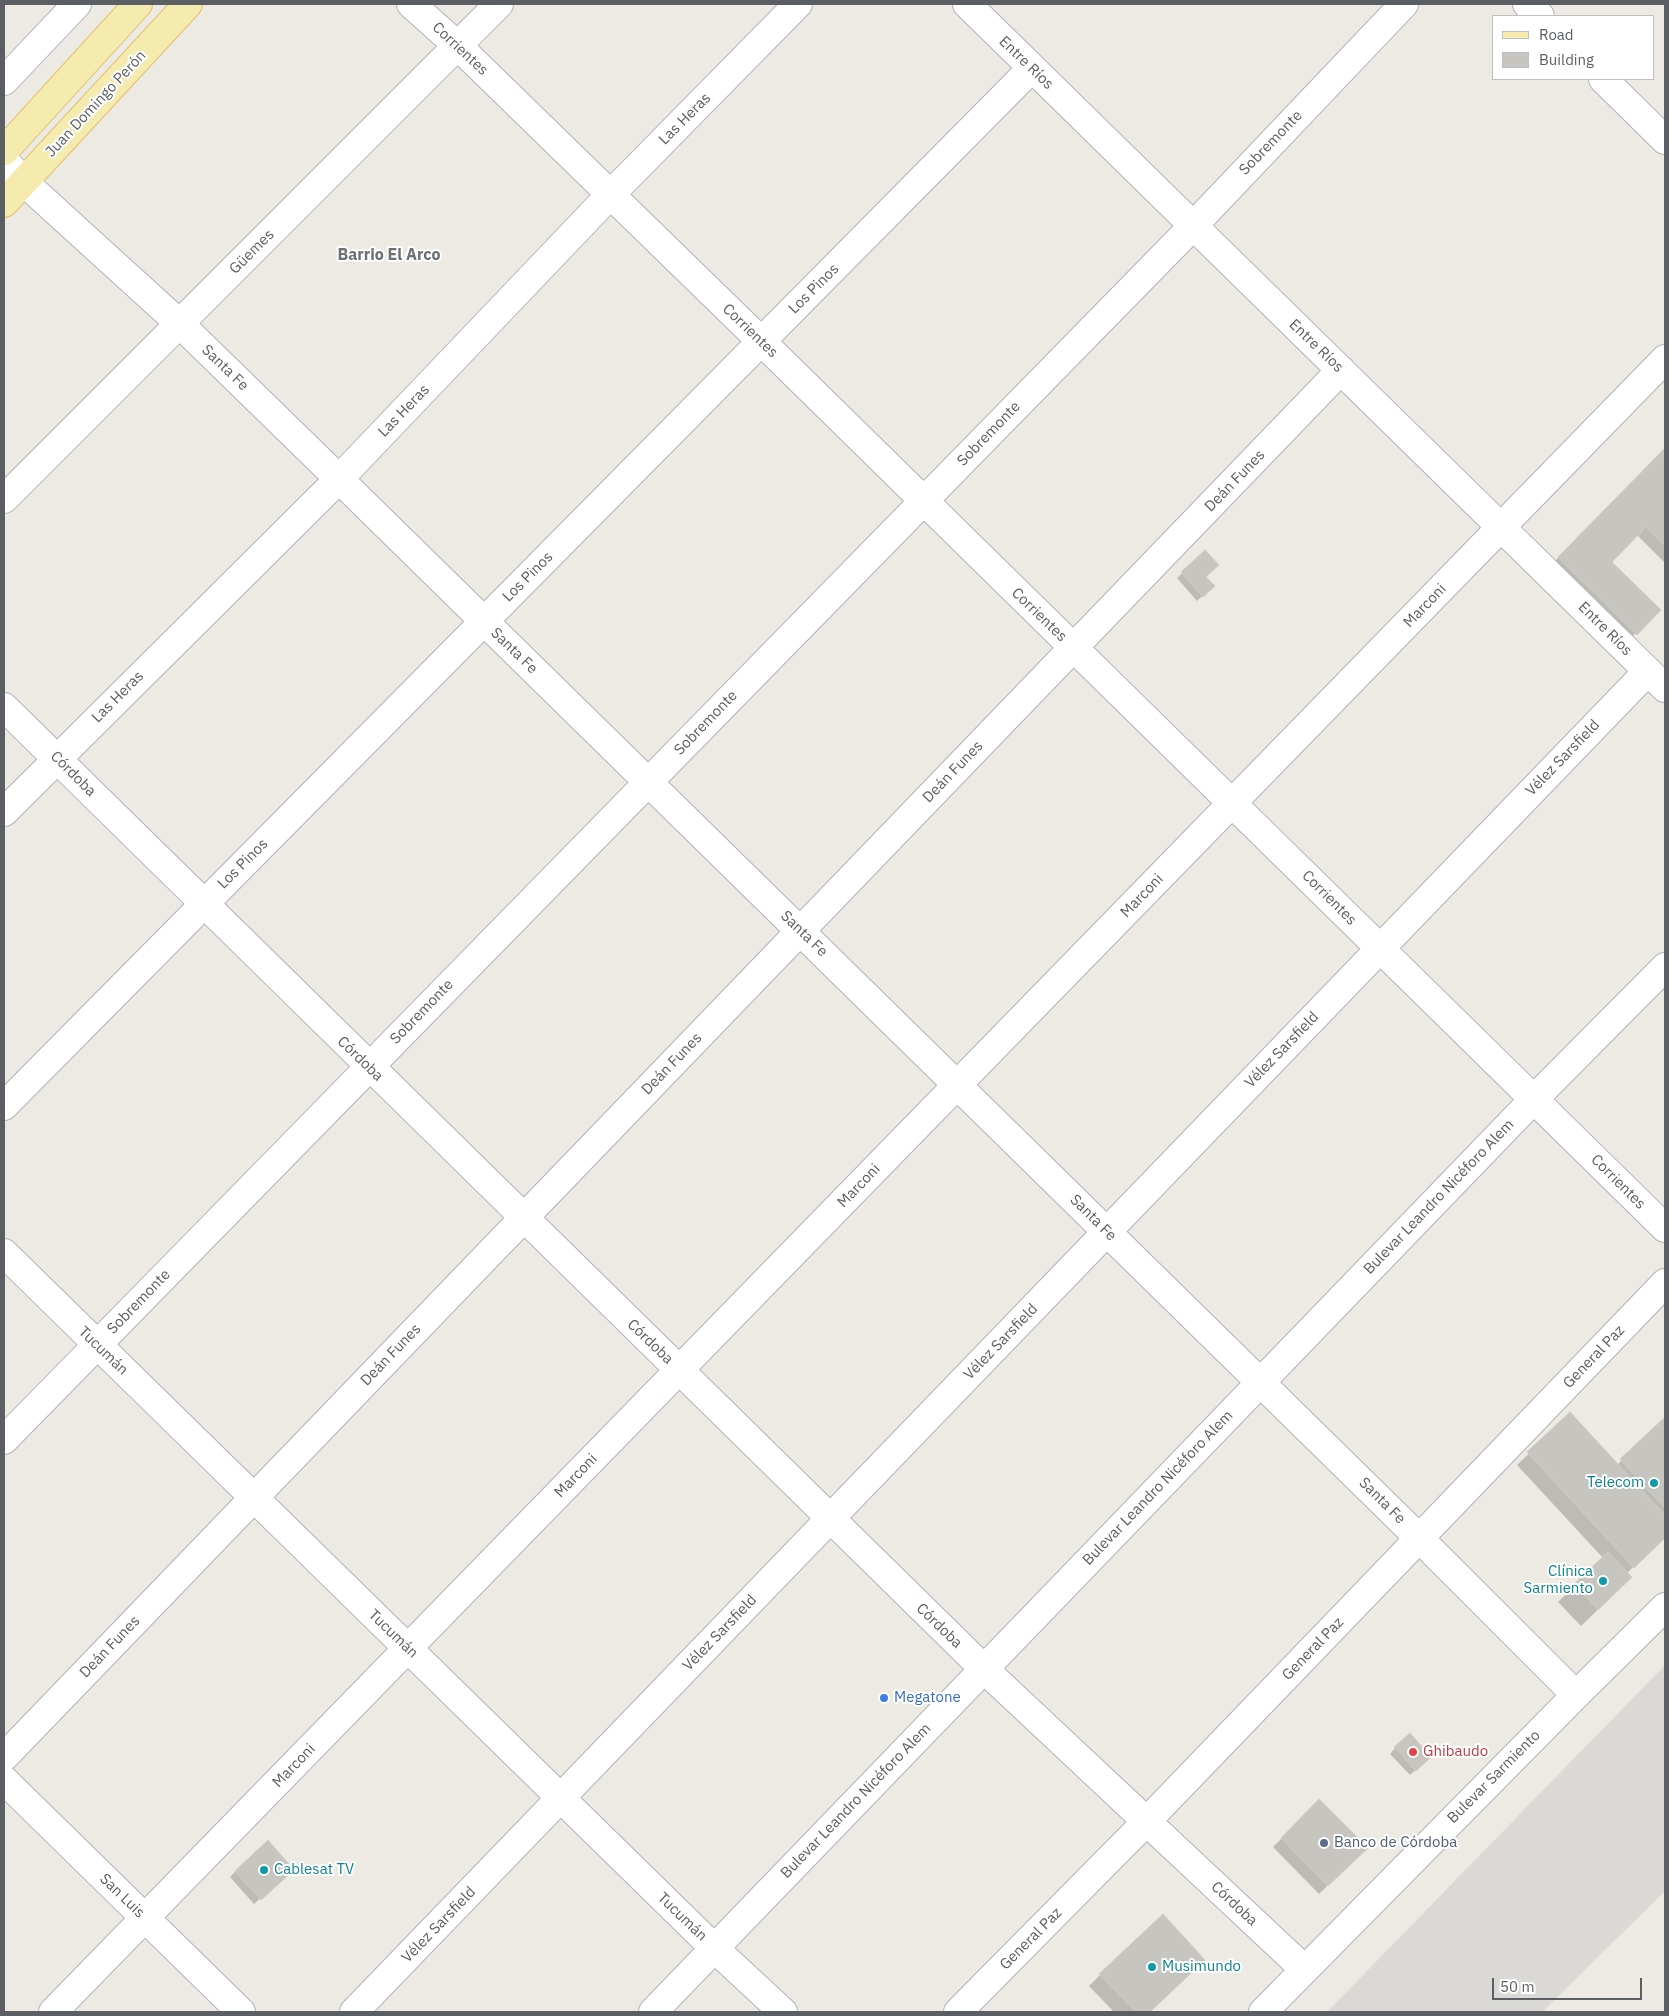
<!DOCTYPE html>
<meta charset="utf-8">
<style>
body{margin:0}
#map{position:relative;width:1669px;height:2016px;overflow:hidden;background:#eceae3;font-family:"IBM Plex Sans",sans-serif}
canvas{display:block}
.frame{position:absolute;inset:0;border:5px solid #5b5e62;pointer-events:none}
.legend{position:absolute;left:1492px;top:15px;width:162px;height:65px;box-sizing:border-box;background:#fff;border:1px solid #bdbfc0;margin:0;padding:6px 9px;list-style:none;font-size:15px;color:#5b5e62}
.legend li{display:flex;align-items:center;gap:10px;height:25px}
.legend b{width:25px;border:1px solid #bdbfc0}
.scale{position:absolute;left:1492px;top:1978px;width:150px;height:22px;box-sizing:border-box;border:2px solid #5b5e62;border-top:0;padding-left:6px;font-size:15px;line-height:18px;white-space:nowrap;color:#5b5e62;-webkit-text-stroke:4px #fff;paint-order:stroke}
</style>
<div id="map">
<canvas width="1669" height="2016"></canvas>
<div class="frame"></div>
<ul class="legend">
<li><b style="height:6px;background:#f5ebaf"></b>Road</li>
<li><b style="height:14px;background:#c7c5c0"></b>Building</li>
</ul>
<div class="scale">50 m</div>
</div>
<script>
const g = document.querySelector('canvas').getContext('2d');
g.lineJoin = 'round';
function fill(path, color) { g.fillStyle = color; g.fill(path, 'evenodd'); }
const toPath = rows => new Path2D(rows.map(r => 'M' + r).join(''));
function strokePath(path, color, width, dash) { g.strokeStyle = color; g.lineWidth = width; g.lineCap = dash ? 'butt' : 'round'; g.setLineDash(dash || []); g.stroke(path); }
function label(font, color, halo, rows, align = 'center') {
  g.font = font + ' "IBM Plex Sans",sans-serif'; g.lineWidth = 4; g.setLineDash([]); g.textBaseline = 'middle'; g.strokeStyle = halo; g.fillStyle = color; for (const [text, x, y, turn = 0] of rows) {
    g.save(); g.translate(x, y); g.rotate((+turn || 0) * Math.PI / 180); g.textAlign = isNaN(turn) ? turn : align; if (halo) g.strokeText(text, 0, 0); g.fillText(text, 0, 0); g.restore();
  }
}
const industrial = toPath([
 [1665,1665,1665,1891,1542,2012,1327,2012]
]);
const shadow = toPath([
 [1665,449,1665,563,1637,535,1610,562,1659,610,1627,642,1550,566],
 [1205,552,1205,577,1213,586,1197,601,1177,578],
 [1570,1414,1617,1465,1665,1418,1665,1537,1627,1573,1614,1594,1581,1626,1558,1602,1603,1558,1517,1465],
 [1395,1748,1424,1762,1410,1775,1390,1754],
 [1319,1801,1366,1848,1319,1894,1273,1847],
 [236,1871,287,1875,254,1904,230,1877],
 [1192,1971,1149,2012,1114,2012,1089,1986,1100,1975]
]);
const building = toPath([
 [1665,448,1665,546,1646,527,1612,562,1661,610,1637,635,1558,557,1665,448],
 [1205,550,1219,565,1206,577,1215,586,1203,597,1181,572,1205,550],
 [1570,1412,1665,1515,1665,1538,1634,1568,1527,1452,1570,1412],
 [1665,1417,1665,1508,1620,1459,1665,1417],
 [1608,1552,1632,1577,1598,1610,1574,1584,1608,1552],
 [1410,1733,1431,1757,1416,1771,1394,1747,1410,1733],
 [1319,1799,1368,1848,1328,1886,1281,1838,1319,1799],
 [268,1840,294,1870,261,1900,235,1871,268,1840],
 [1163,1914,1205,1960,1150,2012,1136,2012,1099,1974,1163,1914]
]);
const minor = toPath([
 [411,4,458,46,762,342,1665,1228],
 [967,4,1665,688],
 [1527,4,1540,16],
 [1603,79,1665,140],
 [4,81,77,4],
 [4,160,24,182,180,324,339,479,1419,1538,1576,1695],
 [4,499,499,4],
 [4,707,984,1669,1304,1969],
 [4,812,339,479,610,195,798,4],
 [4,1106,1032,68],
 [4,1253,714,1948,783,2012],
 [4,1440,1193,226,1404,4],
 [4,1757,1341,370],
 [4,1780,241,2012],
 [53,2012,1665,359],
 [354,2012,1648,671],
 [653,2012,1534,1099,1665,967],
 [958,2012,1146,1822,1665,1283],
 [1263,2012,1576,1695,1665,1607]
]);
const major = toPath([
 [4,151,138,4],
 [4,203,188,4]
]);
const markers = [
 [1654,1483,5,"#0f9aa8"],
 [1603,1581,5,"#0f9aa8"],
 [884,1698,5,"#3f7fe0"],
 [1413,1752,5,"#e0444e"],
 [1324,1843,5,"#5c6f8a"],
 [264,1870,5,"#0f9aa8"],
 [1152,1967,5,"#0f9aa8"]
];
const streetNames = [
 ["Corrientes",460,49,43],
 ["Entre Ríos",1026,63,44],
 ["Juan Domingo Perón",96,104,-47],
 ["Las Heras",685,119,-45],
 ["Sobremonte",1271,143,-46],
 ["Güemes",252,252,-45],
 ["Los Pinos",814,289,-45],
 ["Corrientes",750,331,44],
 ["Entre Ríos",1316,346,44],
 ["Santa Fe",225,368,44],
 ["Las Heras",404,411,-46],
 ["Sobremonte",989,434,-46],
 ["Deán Funes",1235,481,-46],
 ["Los Pinos",528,577,-45],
 ["Marconi",1425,606,-46],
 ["Corrientes",1039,615,44],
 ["Entre Ríos",1605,629,45],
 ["Santa Fe",514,651,44],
 ["Las Heras",118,697,-45],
 ["Sobremonte",706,723,-46],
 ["Vélez Sarsfield",1563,758,-46],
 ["Deán Funes",953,772,-46],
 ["Córdoba",73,774,45],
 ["Los Pinos",243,864,-45],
 ["Marconi",1142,896,-46],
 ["Corrientes",1329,898,45],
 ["Santa Fe",804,934,44],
 ["Sobremonte",422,1012,-46],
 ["Vélez Sarsfield",1282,1050,-46],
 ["Córdoba",360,1059,44],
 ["Deán Funes",672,1064,-46],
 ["Corrientes",1618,1182,45],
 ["Marconi",859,1186,-46],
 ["Bulevar Leandro Nicéforo Alem",1439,1197,-46],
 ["Santa Fe",1093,1218,45],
 ["Sobremonte",139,1302,-46],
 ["Córdoba",650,1342,44],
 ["Vélez Sarsfield",1001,1342,-46],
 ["Tucumán",103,1351,44],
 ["Deán Funes",391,1355,-46],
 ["General Paz",1594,1357,-46],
 ["Marconi",576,1476,-46],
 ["Bulevar Leandro Nicéforo Alem",1158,1488,-46],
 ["Santa Fe",1382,1501,45],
 ["Córdoba",939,1626,44],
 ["Vélez Sarsfield",720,1633,-46],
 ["Tucumán",393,1634,44],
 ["Deán Funes",110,1647,-46],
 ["General Paz",1313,1649,-46],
 ["Marconi",294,1766,-46],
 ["Bulevar Sarmiento",1494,1777,-45],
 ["Bulevar Leandro Nicéforo Alem",856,1801,-46],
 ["San Luis",122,1896,44],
 ["Córdoba",1234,1904,43],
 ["Tucumán",682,1917,44],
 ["Vélez Sarsfield",439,1925,-46],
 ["General Paz",1031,1939,-45]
];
const cultureNames = [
 ["Telecom",1644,1483],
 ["Clínica",1593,1572],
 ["Sarmiento",1593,1589],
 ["Cablesat TV",274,1870,"left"],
 ["Musimundo",1162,1967,"left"]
];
const shopNames = [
 ["Megatone",894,1698]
];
const healthNames = [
 ["Ghibaudo",1423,1752]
];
const serviceNames = [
 ["Banco de Córdoba",1334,1843]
];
const neighbourhoodNames = [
 ["Barrio El Arco",389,255]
];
fill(industrial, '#dbd9d5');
fill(shadow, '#0003');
fill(building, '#c7c5c0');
strokePath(building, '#d0ccc2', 1);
strokePath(minor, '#b0b3b7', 30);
strokePath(major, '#e0c067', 30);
strokePath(minor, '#fff', 28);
strokePath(major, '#f5ebaf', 28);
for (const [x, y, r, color] of markers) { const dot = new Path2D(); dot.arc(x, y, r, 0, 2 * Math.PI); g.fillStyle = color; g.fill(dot); strokePath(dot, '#fff', 2); }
label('15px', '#5b5e62', '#fff', streetNames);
label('15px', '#0d838f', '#fff', cultureNames, 'right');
label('15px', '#366cbe', '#fff', shopNames, 'left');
label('15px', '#be3a42', '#fff', healthNames, 'left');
label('15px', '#4e5e75', '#fff', serviceNames, 'left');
label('bold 16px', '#6c7074', '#fff', neighbourhoodNames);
</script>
